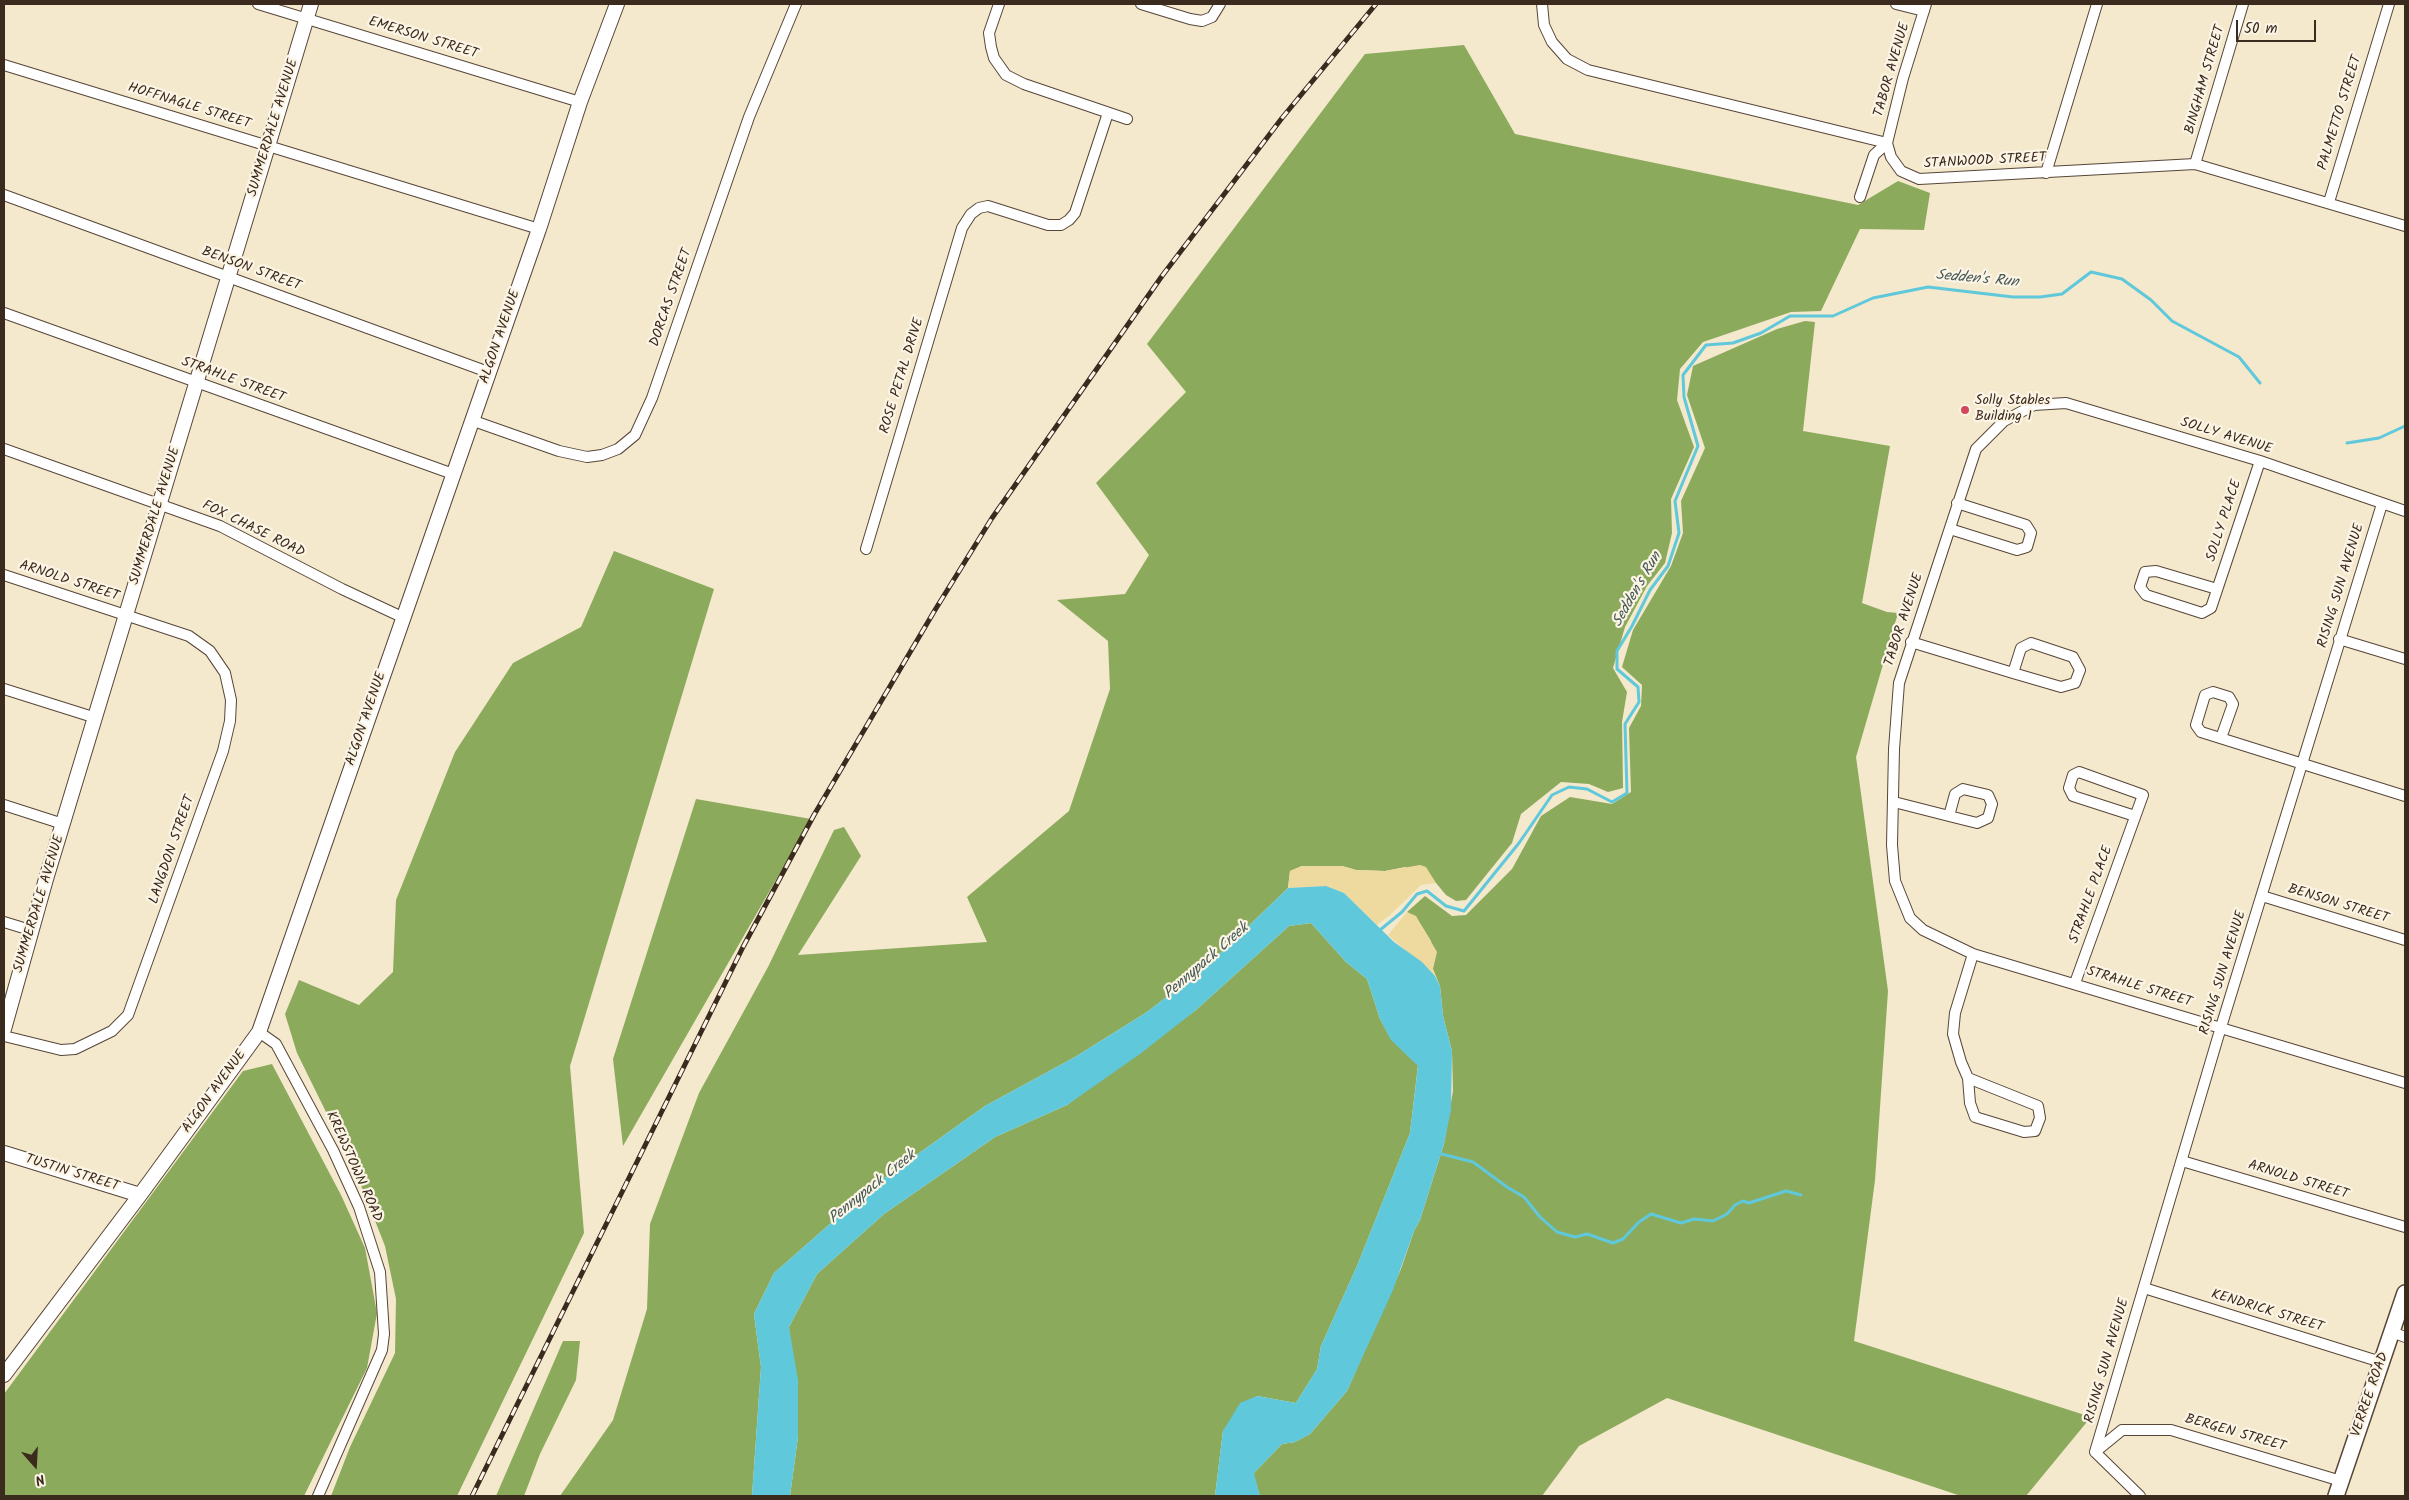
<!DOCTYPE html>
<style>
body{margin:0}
#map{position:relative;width:2409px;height:1500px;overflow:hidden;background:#f4e8cd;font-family:Kalam,sans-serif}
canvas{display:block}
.frame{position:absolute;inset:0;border:5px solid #3b2a1e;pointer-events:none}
.north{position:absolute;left:10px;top:1440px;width:50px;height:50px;-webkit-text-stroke:4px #fcf5e5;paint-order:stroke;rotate:161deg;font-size:14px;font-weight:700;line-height:20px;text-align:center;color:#3b2a1e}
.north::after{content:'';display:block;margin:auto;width:18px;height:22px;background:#3b2a1e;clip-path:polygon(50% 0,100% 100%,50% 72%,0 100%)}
.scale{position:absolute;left:2236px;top:20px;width:80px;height:22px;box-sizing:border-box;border:2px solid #3b2a1e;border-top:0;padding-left:6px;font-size:15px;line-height:18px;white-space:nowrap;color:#3b2a1e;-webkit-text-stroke:4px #fcf5e5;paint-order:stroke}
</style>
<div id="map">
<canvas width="2409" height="1500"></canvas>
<div class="frame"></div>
<div class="north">N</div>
<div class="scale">50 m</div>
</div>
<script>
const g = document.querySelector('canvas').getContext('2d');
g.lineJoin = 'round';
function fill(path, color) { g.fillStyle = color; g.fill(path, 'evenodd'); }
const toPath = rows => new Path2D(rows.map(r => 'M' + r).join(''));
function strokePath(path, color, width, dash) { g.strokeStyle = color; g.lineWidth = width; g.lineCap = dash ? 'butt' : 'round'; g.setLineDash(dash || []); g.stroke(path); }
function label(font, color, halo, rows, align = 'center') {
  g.font = font + ' Kalam,sans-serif'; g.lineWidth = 4.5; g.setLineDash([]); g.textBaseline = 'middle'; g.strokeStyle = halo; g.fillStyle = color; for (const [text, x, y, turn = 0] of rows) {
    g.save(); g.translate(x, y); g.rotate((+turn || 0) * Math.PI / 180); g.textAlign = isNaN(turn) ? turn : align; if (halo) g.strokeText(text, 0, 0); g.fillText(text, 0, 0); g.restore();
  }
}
const forest = toPath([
 [1464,45,1515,134,1858,205,1898,181,1930,193,1924,230,1860,229,1821,311,1791,312,1703,342,1680,369,1677,400,1694,447,1671,499,1672,533,1665,563,1647,586,1625,627,1613,668,1627,692,1622,722,1623,788,1608,792,1589,784,1561,782,1521,814,1512,843,1466,900,1456,901,1446,895,1436,883,1405,867,1385,871,1356,870,1342,866,1302,866,1290,871,1288,888,1208,965,1147,1012,1075,1057,985,1106,873,1186,774,1273,754,1314,761,1367,752,1496,560,1496,613,1420,647,1309,650,1224,699,1093,768,967,834,830,844,827,861,856,798,955,987,942,967,897,1069,811,1110,689,1108,641,1057,600,1125,594,1149,555,1096,483,1186,392,1147,344,1365,54],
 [1805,321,1815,322,1803,431,1890,446,1862,603,1887,612,1898,613,1856,757,1888,991,1875,1180,1854,1341,2091,1417,2026,1496,1961,1496,1667,1398,1579,1446,1542,1496,1260,1496,1253,1474,1282,1444,1295,1442,1310,1434,1347,1391,1401,1269,1414,1231,1420,1220,1444,1144,1453,1091,1452,1051,1443,1016,1440,986,1433,969,1431,941,1421,925,1407,912,1425,896,1452,916,1466,915,1512,869,1541,816,1570,797,1612,804,1631,792,1629,728,1641,706,1642,685,1622,667,1633,630,1671,566,1683,533,1681,501,1705,448,1687,395,1693,366,1777,329],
 [614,551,714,589,570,1066,584,1233,457,1496,331,1496,350,1447,395,1353,396,1299,385,1246,357,1175,297,1053,285,1014,299,980,359,1005,393,972,396,900,455,752,513,663,581,627],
 [696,799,811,819,623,1146,613,1059],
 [1311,923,1346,962,1367,979,1380,1019,1391,1039,1418,1065,1410,1133,1357,1266,1321,1346,1317,1369,1296,1403,1257,1396,1223,1431,1215,1496,790,1496,798,1437,789,1327,817,1274,884,1214,995,1137,1067,1105,1196,1010,1289,926],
 [272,1064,341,1195,365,1248,377,1313,367,1368,304,1496,4,1496,4,1394,243,1071],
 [563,1341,580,1341,576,1380,540,1454,524,1496,496,1496]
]);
const sand = toPath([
 [1420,865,1426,867,1436,883,1421,885,1390,915,1377,925,1344,893,1326,886,1288,888,1290,871,1302,866,1342,866,1356,870,1385,871],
 [1407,912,1416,916,1437,952,1433,969,1435,976,1388,935]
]);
const water = toPath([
 [1326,886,1344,893,1394,942,1422,962,1435,976,1440,986,1443,1016,1452,1051,1451,1110,1444,1144,1420,1220,1414,1231,1393,1290,1347,1391,1310,1434,1295,1442,1282,1444,1254,1473,1260,1496,1215,1496,1223,1431,1240,1403,1257,1396,1296,1403,1317,1369,1321,1346,1357,1266,1410,1133,1418,1066,1391,1040,1380,1019,1367,979,1346,962,1311,923,1289,926,1196,1010,1140,1054,1067,1105,995,1137,884,1214,817,1274,789,1327,798,1380,798,1437,790,1496,752,1496,761,1367,754,1314,774,1273,873,1186,985,1106,1075,1057,1147,1012,1208,965,1288,888]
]);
const stream = toPath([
 [2347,443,2379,438,2405,426],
 [1380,930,1402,912,1417,894,1427,891,1446,906,1464,911,1519,843,1552,795,1569,787,1587,789,1612,802,1627,793,1625,724,1639,702,1638,687,1617,669,1617,651,1632,626,1650,590,1668,566,1679,533,1675,501,1698,446,1684,397,1683,375,1706,345,1733,343,1761,333,1790,316,1833,316,1873,298,1928,287,2013,297,2040,297,2062,294,2091,272,2122,279,2151,300,2172,321,2239,357,2260,383],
 [1438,1153,1473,1162,1507,1187,1524,1197,1540,1217,1557,1232,1575,1237,1587,1234,1613,1243,1623,1239,1639,1222,1651,1214,1681,1223,1694,1219,1713,1221,1727,1214,1735,1205,1743,1201,1749,1203,1786,1191,1801,1195]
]);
const minor = toPath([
 [258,4,580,102],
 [999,4,989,33,991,47,994,58,1006,75,1024,84,1127,119],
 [1141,4,1190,19,1202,21,1212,17,1220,4],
 [1542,4,1544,25,1552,42,1567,59,1588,70,1887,143],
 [1896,4,1924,11],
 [4,65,539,229],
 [1887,143,1891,157,1901,171,1919,179,2195,164,2405,226],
 [1887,143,1903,78,1926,4],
 [2195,164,2243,4],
 [2046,173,2097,4],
 [4,195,488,372],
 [1860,197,1874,155,1887,143],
 [2329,202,2389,4],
 [4,313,453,474],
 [471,420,559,451,587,457,602,455,618,449,635,435,652,398,749,117,796,4],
 [4,449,220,526,342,589,402,617],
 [2405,511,2260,461,2066,403,2034,405,2004,421,1976,449,1899,683,1894,749,1892,845,1895,881,1910,918,1923,930,1973,954,2405,1083],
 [1950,529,2017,550,2027,547,2031,533,2026,525,1957,503],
 [866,549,962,228,971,214,979,208,988,206,1048,225,1061,225,1069,220,1075,213,1108,113],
 [4,575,189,636,210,651,225,673,231,700,230,721,223,751,128,1015,112,1031,75,1049,61,1050,4,1036],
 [2217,589,2156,571,2145,572,2140,587,2146,595,2202,613,2211,608,2260,461],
 [2339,639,2405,659],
 [1911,642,2013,673,2061,687,2075,683,2080,670,2073,657,2031,643,2021,648,2013,673],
 [4,689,96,718],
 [2221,738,2233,704,2229,697,2213,692,2205,695,2196,725,2201,732,2405,796],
 [1894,802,1949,816,1977,823,1988,818,1992,804,1988,795,1963,789,1955,794,1949,816],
 [4,805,63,824],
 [2262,896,2405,940],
 [4,922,30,930],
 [2075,983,2143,795,2079,772,2073,775,2069,788,2073,796,2135,816],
 [259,1032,276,1044,333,1150,359,1207,380,1272,384,1334,382,1350,318,1496],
 [1968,1078,1970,1103,1975,1117,2024,1132,2035,1131,2040,1118,2038,1106,1968,1078,1961,1062,1953,1034,1955,1013,1973,954],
 [2182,1161,2405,1227],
 [2144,1288,2381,1362],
 [2392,1332,2405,1337],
 [2095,1452,2221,1027,2382,504],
 [2095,1452,2122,1430,2171,1430,2341,1481],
 [2095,1452,2140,1496]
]);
const tertiary = toPath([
 [4,1029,46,879,311,4],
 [4,1153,140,1195],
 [4,1375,140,1195,259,1032,539,229,580,102,617,4]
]);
const secondary = toPath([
 [2336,1496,2405,1293]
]);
const rail = toPath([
 [472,1496,743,947,814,815,935,610,992,518,1162,276,1282,118,1376,4]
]);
const markers = [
 [1965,410,5,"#d1495b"]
];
const streetNames = [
 ["EMERSON STREET",423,39,17],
 ["TABOR AVENUE",1893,70,-74],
 ["BINGHAM STREET",2206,80,-74],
 ["HOFFNAGLE STREET",189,107,17],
 ["PALMETTO STREET",2341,113,-73],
 ["SUMMERDALE AVENUE",274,128,-73],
 ["STANWOOD STREET",1985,162,-3],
 ["BENSON STREET",251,270,20],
 ["DORCAS STREET",672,298,-71],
 ["ALGON AVENUE",501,337,-71],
 ["ROSE PETAL DRIVE",903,376,-73],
 ["STRAHLE STREET",233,381,20],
 ["SOLLY AVENUE",2226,437,17],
 ["SUMMERDALE AVENUE",156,516,-73],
 ["SOLLY PLACE",2225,521,-72],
 ["FOX CHASE ROAD",253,530,26],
 ["ARNOLD STREET",69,582,18],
 ["RISING SUN AVENUE",2342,586,-73],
 ["TABOR AVENUE",1905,620,-72],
 ["ALGON AVENUE",367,719,-71],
 ["LANGDON STREET",173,850,-71],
 ["STRAHLE PLACE",2092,895,-70],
 ["SUMMERDALE AVENUE",40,904,-73],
 ["BENSON STREET",2338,905,17],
 ["RISING SUN AVENUE",2224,973,-73],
 ["STRAHLE STREET",2139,988,17],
 ["ALGON AVENUE",215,1092,-54],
 ["KREWSTOWN ROAD",353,1167,66],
 ["TUSTIN STREET",72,1174,17],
 ["ARNOLD STREET",2298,1181,17],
 ["KENDRICK STREET",2267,1312,17],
 ["RISING SUN AVENUE",2108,1361,-74],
 ["VERREE ROAD",2371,1395,-71],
 ["BERGEN STREET",2235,1434,16]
];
const poiNames = [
 ["Solly Stables",1975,402],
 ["Building 1",1975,418]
];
const waterNames = [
 ["Sedden's Run",1977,280,5],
 ["Sedden's Run",1638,590,-60],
 ["Pennypack Creek",1207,962,-41],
 ["Pennypack Creek",873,1188,-39]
];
fill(forest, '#8caa5c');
fill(sand, '#eeda9e');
fill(water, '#5fc8db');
strokePath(stream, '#5fc8db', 3);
strokePath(minor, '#574638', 12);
strokePath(tertiary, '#574638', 16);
strokePath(secondary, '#574638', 18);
strokePath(minor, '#fff', 10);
strokePath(tertiary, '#fff', 14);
strokePath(secondary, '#fff', 15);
strokePath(rail, '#3b2a1e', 5);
strokePath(rail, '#fcf5e5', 3, [9]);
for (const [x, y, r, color] of markers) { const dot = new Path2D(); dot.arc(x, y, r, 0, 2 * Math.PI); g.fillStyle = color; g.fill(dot); strokePath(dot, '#fcf5e5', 2); }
label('14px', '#3b2a1e', '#fcf5e5', streetNames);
label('14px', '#3b2a1e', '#fcf5e5', poiNames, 'left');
label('italic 15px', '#465957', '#fcf5e5', waterNames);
</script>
